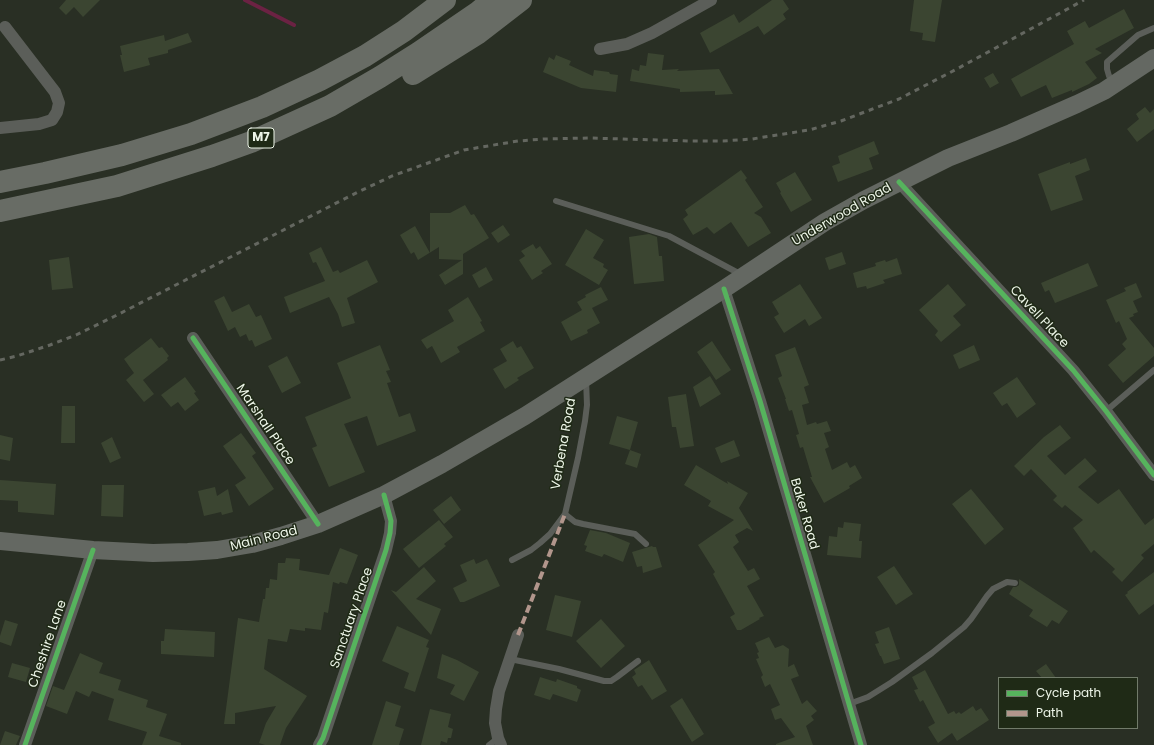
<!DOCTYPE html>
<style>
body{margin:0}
#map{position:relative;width:1154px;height:745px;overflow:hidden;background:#292f24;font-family:Poppins,sans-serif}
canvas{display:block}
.legend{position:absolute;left:998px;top:677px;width:140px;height:52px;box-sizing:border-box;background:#1f2a16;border:1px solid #717b6a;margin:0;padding:5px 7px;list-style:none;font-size:12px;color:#edf5e8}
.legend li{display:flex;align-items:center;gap:8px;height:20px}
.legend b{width:20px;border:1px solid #717b6a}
</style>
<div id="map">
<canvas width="1154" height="745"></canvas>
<ul class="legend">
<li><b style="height:5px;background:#56b35d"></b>Cycle path</li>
<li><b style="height:5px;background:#b2968c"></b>Path</li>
</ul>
</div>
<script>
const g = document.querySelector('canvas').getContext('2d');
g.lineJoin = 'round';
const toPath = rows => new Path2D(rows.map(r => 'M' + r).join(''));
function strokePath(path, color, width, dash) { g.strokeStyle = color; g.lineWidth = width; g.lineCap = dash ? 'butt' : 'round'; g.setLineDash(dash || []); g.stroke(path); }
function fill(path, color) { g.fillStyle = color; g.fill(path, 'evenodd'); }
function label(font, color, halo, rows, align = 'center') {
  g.font = font + ' Poppins,sans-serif'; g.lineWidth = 3; g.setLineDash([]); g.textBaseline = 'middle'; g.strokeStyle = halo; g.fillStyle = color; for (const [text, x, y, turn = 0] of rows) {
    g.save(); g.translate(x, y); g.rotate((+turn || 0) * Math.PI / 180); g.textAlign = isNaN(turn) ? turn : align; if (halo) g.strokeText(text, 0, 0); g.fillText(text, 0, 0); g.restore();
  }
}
const stream = toPath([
 [245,0,294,25]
]);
const building = toPath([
 [66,0,100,0,83,17,74,7,66,15,59,8],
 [772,0,783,0,789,9,783,14,786,19,764,35,758,26,710,53,700,33,734,14,739,23],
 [914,0,942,0,935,42,922,40,923,33,910,31],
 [1124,9,1134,28,1095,49,1102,53,1085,62,1097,78,1089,84,1072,92,1072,90,1052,98,1046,85,1021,97,1011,79,1074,44,1067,31,1085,21,1089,28],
 [188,33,192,42,168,50,168,53,148,58,150,65,124,72,120,55,122,55,120,46,164,35,165,41],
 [648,53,664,55,662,70,679,69,677,71,719,69,733,94,715,95,715,91,680,92,680,89,630,81,632,69,639,71,640,65,646,66],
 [556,55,571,61,569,65,593,76,594,70,609,72,610,74,618,75,616,92,581,88,543,72,549,57,554,60],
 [993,73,999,83,990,88,984,78],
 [1145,107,1150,113,1154,109,1154,129,1137,142,1127,129,1139,119,1136,114],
 [874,141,879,154,869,158,873,169,838,182,832,166,840,163,838,156],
 [1086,158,1090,170,1075,176,1083,200,1051,211,1038,174,1070,162,1070,164],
 [741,170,747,178,745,180,763,207,754,213,761,217,771,233,748,247,731,222,714,234,707,227,693,235,683,219,688,215,685,210],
 [795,172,812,200,791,212,780,193,781,192,776,183],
 [465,205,471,215,474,214,489,238,463,254,463,274,445,285,439,275,462,260,439,259,439,247,418,260,414,252,411,254,400,235,415,226,430,253,430,213,450,213],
 [503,225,510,235,498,243,491,233],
 [586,229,604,240,593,258,604,264,603,267,608,270,599,285,565,265],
 [649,234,657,237,659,256,662,256,664,281,634,284,629,237],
 [533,244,536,249,540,246,552,264,541,271,543,273,532,280,519,260,525,256,521,251],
 [321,247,333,272,338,270,340,273,367,260,378,282,347,298,355,323,342,327,338,314,329,297,290,313,284,297,325,281,316,262,313,263,309,253],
 [842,252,846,264,829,270,825,258],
 [69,257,73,288,52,290,49,260],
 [897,258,902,274,883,280,885,283,867,289,866,286,857,288,853,273,876,266,875,263,885,260,886,262],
 [1088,263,1098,286,1055,303,1049,290,1045,292,1041,283],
 [486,267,493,280,479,288,472,275],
 [1136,283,1142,297,1133,301,1138,312,1133,314,1134,316,1129,318,1154,348,1154,356,1123,383,1108,365,1126,349,1122,344,1127,339,1119,321,1116,323,1106,300,1126,291,1124,288],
 [800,284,822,318,809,326,805,319,784,333,774,317,779,314,772,302],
 [948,284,966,305,953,316,961,325,941,342,935,335,938,331,919,310],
 [601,287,608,300,592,308,600,323,587,330,588,333,571,341,561,322,582,310,577,302,586,297,585,295],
 [224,296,232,312,249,304,256,317,261,315,272,339,255,347,252,340,249,341,246,334,240,337,235,327,228,331,214,301],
 [468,297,482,321,480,322,485,331,457,347,460,352,441,363,432,346,427,349,421,340,454,321,448,310],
 [151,338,159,348,162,347,169,356,167,358,168,360,143,380,154,394,144,402,126,380,134,373,124,359],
 [513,341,517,348,521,346,534,368,517,378,519,380,505,389,493,369,507,361,500,349],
 [712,341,731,370,716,380,697,352],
 [380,345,390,370,386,371,391,382,387,383,399,417,410,413,416,431,377,446,367,416,344,424,365,472,329,487,312,448,317,446,305,417,351,398,337,363],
 [974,345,980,360,959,369,953,355],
 [795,347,809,385,804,387,809,403,802,405,807,425,816,422,817,424,827,421,831,431,824,433,829,447,825,449,832,470,847,462,850,468,855,465,862,478,849,486,850,488,824,503,810,477,812,477,803,447,800,448,796,435,799,434,792,410,789,411,785,399,786,399,778,378,782,376,775,355],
 [287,356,301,383,282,393,268,366],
 [710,376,721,394,700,407,693,387],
 [185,377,196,392,194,393,199,400,185,411,178,402,171,407,161,395],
 [1017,377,1036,404,1017,418,1007,403,1002,406,993,393],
 [686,394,694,446,680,448,676,427,672,427,668,397],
 [62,406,75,406,75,443,61,443],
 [617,416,638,422,630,450,609,444],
 [1060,425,1071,438,1047,456,1065,475,1085,458,1097,471,1078,487,1098,504,1119,489,1145,525,1154,518,1154,544,1141,555,1144,558,1122,582,1112,572,1115,569,1094,550,1091,553,1073,528,1083,520,1065,505,1062,508,1053,500,1057,496,1031,469,1024,476,1014,466,1044,437],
 [241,433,256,453,252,456,274,489,249,506,235,485,246,478,223,446],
 [0,435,13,438,10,461,0,459],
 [112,437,121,458,110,463,101,443],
 [734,440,740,456,721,463,715,448],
 [630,450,641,454,637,468,625,464],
 [696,465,728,484,727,481,748,493,739,508,753,531,747,528,735,535,739,542,733,547,748,571,754,568,760,579,747,586,764,616,759,618,760,619,741,630,737,630,730,617,735,614,713,574,715,572,698,545,734,520,708,506,711,501,684,485],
 [0,480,56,484,54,515,18,512,18,501,0,500],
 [102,485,124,485,123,517,101,516],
 [215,487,217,496,228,489,233,512,222,515,221,512,204,516,198,491],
 [971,489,1004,529,985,545,952,504],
 [451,496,461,510,444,524,433,510],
 [439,520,453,537,444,544,446,546,419,568,403,549],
 [844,522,861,524,859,541,862,541,861,558,827,555,829,536,837,537,838,527,843,528],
 [590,530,606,533,630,543,623,562,604,554,602,557,585,551,587,546,584,545],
 [652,546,653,547,656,547,662,567,643,573,642,566,637,567,632,552],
 [340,548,358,555,347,584,340,582,339,584,333,582,328,613,324,612,321,630,305,628,305,631,290,629,287,642,268,639,264,669,307,696,286,728,280,745,265,745,259,743,266,723,276,706,235,713,235,724,224,724,238,618,259,622,263,599,265,599,266,588,269,588,270,579,277,580,278,563,285,563,286,558,300,559,299,570,329,575],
 [474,559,476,564,487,559,500,586,464,602,460,602,453,588,467,581,460,565],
 [894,566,913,594,896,605,877,577],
 [424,567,436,581,416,599,441,609,431,635,391,590,396,592],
 [1154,572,1154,604,1139,615,1125,595,1128,593,1127,592],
 [1019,579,1068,611,1059,624,1052,620,1047,627,1029,616,1033,610,1009,594,1013,587,1016,587,1019,585],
 [555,595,581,601,572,637,546,630],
 [601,619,625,646,601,668,576,641],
 [5,620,18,624,11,646,0,642,0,636],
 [397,626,429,640,426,647,429,648,415,692,404,688,409,673,382,661],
 [889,627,900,659,884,664,881,656,880,656,875,644,879,643,875,632],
 [165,629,215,632,214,657,161,654,161,641,164,641],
 [769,637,775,648,783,645,789,649,788,667,794,664,799,676,791,679,802,704,807,700,817,711,811,716,814,720,806,726,813,745,776,745,776,744,795,737,781,718,775,720,771,709,780,705,770,684,765,687,761,677,763,675,756,659,759,658,757,653,759,652,755,643],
 [80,653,103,663,99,673,121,680,118,690,148,700,146,707,167,714,159,736,181,743,181,745,142,745,147,732,108,720,114,699,92,691,89,697,76,691,67,714,46,706,53,686,64,690],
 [442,654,457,660,479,672,464,701,450,694,455,685,437,678],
 [649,660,667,691,652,700,642,685,638,687,632,677,636,674,634,670],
 [12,663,30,668,26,682,8,677],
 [1046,664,1056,678,1042,678,1036,671],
 [925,670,948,714,954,711,956,714,959,712,961,714,973,706,976,711,981,708,989,720,957,741,952,733,938,743,928,727,935,723,923,700,920,702,914,690,918,689,912,677],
 [540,677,556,682,557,679,577,686,577,688,581,690,577,702,553,694,550,700,534,695],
 [682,698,704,734,692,742,670,706],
 [386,701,401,706,395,726,404,729,399,745,372,745],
 [430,709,451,714,448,727,453,729,451,738,448,738,447,743,441,741,440,745,421,745],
 [5,731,20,736,16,745,0,745]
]);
const service = toPath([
 [1114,82,1109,76,1107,69,1107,62,1138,35,1154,28],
 [556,201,669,236,742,275],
 [1106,411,1154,370],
 [565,514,575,522,583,524,635,534,646,544],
 [512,560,531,550,540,543,550,534,565,514,578,458,585,421,587,405,586,379],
 [510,659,559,669,604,681,611,681,617,677,638,661],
 [849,704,868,697,892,682,932,653,964,627,971,619,987,596,993,589,1007,582,1015,583],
 [489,745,498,738]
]);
const minor = toPath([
 [600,49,627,44,652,33,711,0],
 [0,128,39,124,52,120,57,112,59,103,55,92,5,27],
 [899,182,1073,370,1106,411,1154,475],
 [724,289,760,401,861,745],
 [193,338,318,524],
 [25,745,93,550],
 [319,745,323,738,386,550,390,533,391,521,384,495],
 [501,745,498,738,495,723,496,709,499,691,518,635]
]);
const secondary = toPath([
 [0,541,93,550,153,553,188,552,217,550,252,544,281,536,318,524,384,495,442,464,525,416,724,289,825,222,864,200,948,158,1011,133,1077,104,1104,91,1154,58]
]);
const motorway = toPath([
 [413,74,477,34,521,0],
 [0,182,45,173,122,155,191,134,262,107,320,80,365,56,404,31,445,0],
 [0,211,117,186,212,156,251,142,330,106,380,77,418,53,478,12,493,0]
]);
const rail = toPath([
 [0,360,17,356,50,345,76,335,115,316,358,192,392,176,464,150,518,141,544,139,589,138,691,141,723,141,752,139,809,130,841,121,899,99,955,70,1084,0]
]);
const quiet = toPath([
 [518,635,565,514]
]);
const cycleway = toPath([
 [899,182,1073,370,1106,411,1154,475],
 [724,289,760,401,861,745],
 [193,338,318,524],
 [25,745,93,550],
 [319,745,323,738,386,550,390,533,391,521,384,495]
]);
const shields = [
 [261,138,26]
];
const shieldNames = [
 ["M7",261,138]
];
const streetNames = [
 ["Underwood Road",842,215,-30],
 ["Cavell Place",1039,317,47],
 ["Marshall Place",265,425,56],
 ["Verbena Road",564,444,-80],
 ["Baker Road",804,514,74],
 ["Main Road",264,539,-14],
 ["Sanctuary Place",352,618,-71],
 ["Cheshire Lane",48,644,-71]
];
strokePath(stream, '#6b2243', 4);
fill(building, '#3b4531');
strokePath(service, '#5b5e59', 6);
strokePath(minor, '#5b5e59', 12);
strokePath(secondary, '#646862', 18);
strokePath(motorway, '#686c65', 22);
strokePath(rail, '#646760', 3, [5, 5]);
strokePath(quiet, '#b2968c', 4, [8, 4]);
strokePath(cycleway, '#56b35d', 5);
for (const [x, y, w] of shields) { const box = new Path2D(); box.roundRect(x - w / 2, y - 10, w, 20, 3); g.fillStyle = '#1f2a16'; g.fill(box); strokePath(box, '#edf5e8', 1); }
label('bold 12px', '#edf5e8', null, shieldNames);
label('13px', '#edf5e8', '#1f2a16', streetNames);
</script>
